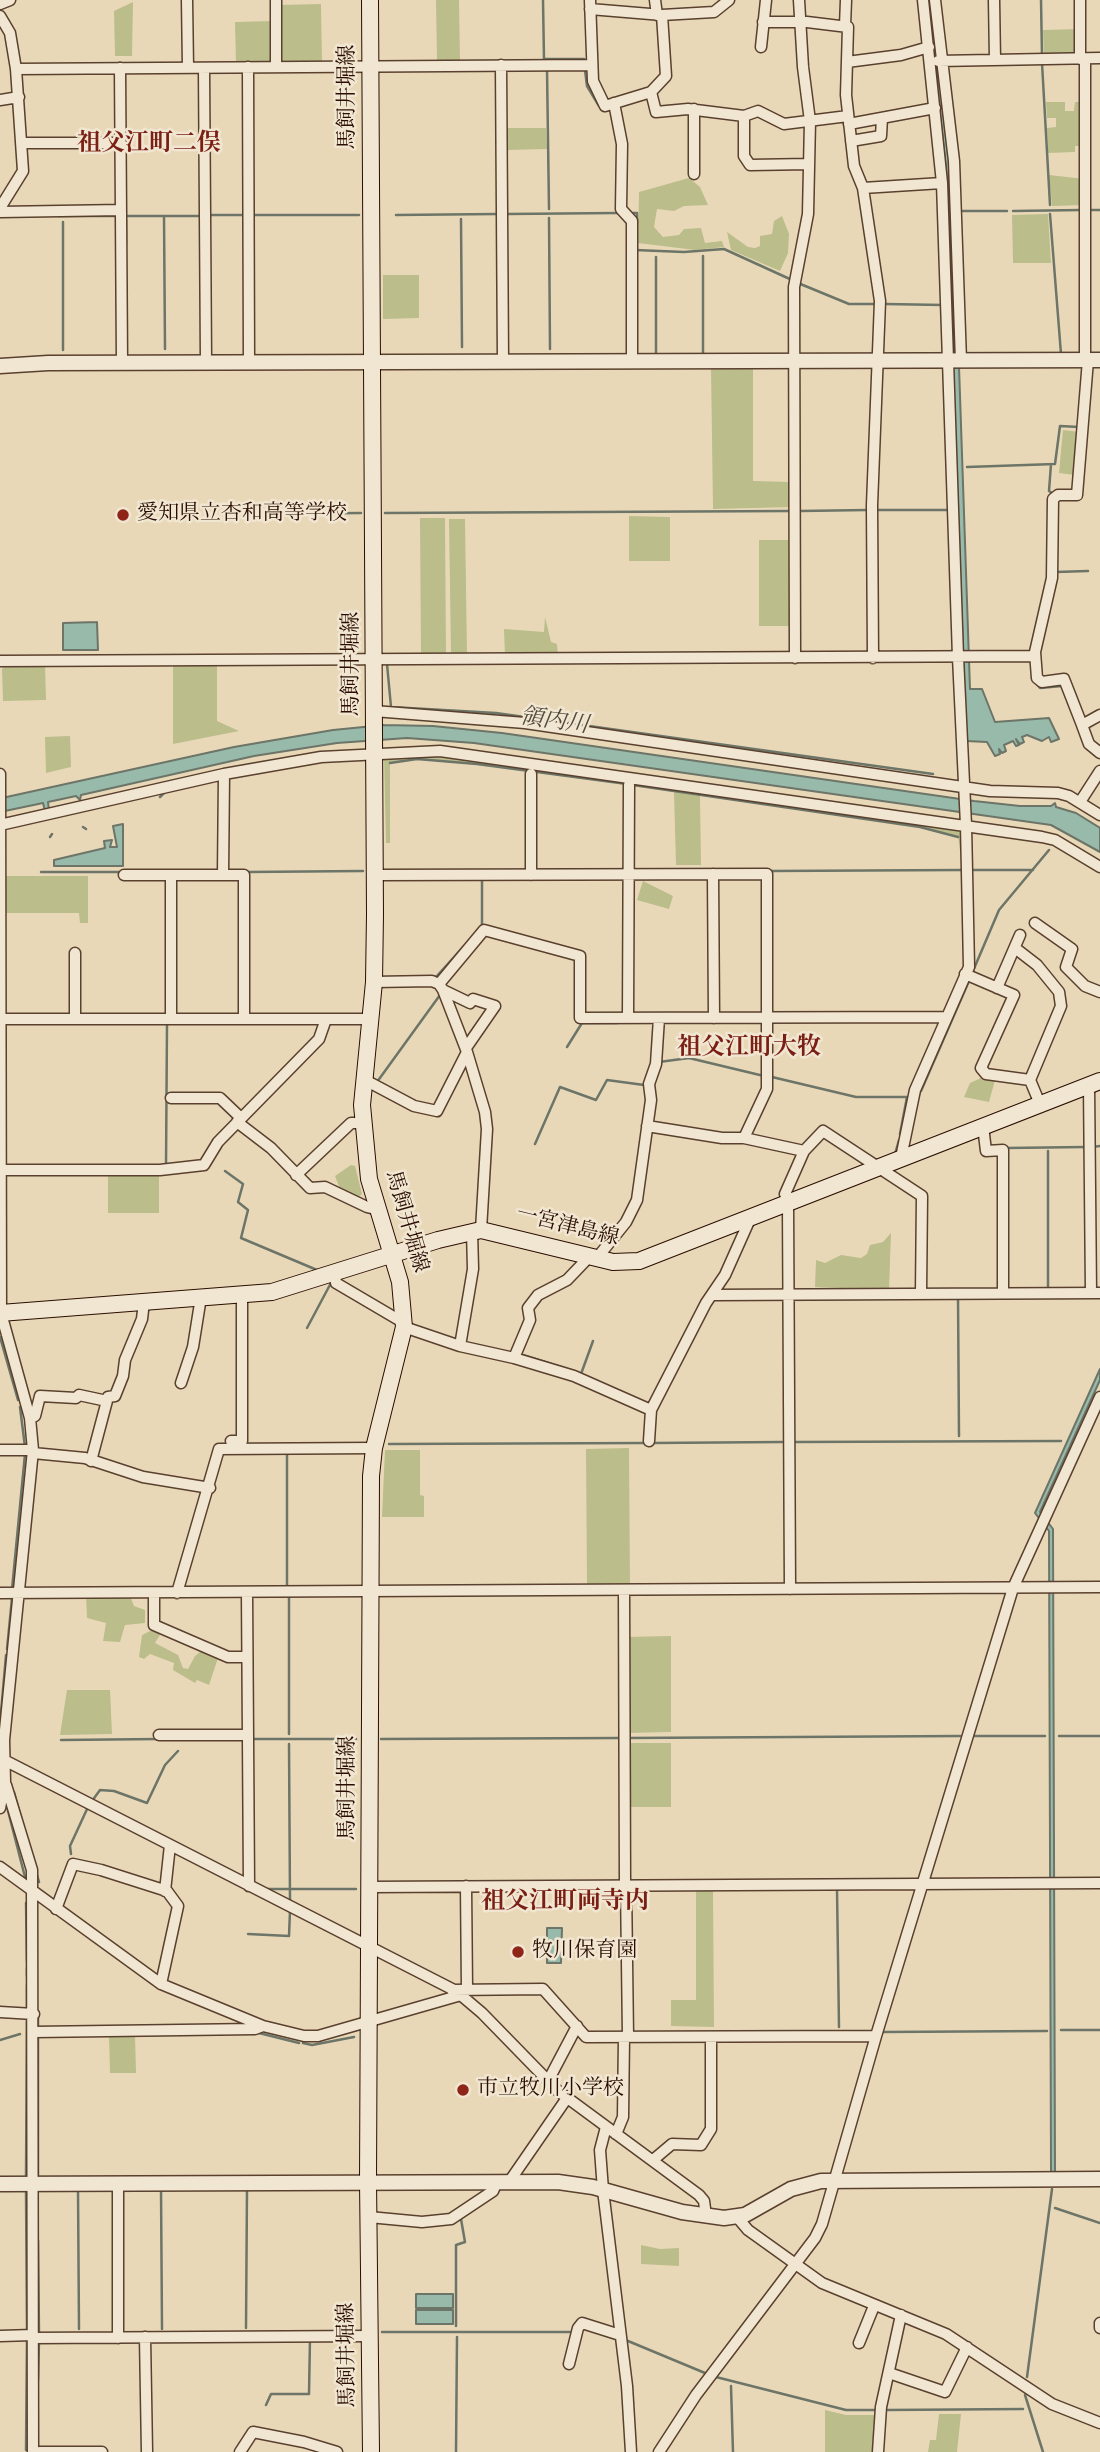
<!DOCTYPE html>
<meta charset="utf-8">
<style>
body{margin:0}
canvas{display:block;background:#e9d8b8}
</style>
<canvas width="1100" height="2452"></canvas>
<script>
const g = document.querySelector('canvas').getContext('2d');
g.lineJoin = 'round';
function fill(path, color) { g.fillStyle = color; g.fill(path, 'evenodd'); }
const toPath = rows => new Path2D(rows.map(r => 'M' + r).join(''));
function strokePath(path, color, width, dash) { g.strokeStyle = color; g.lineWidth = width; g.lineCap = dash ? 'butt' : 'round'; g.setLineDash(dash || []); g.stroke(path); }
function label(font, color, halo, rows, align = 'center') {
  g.font = font + ' Vollkorn,"Noto Serif JP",serif'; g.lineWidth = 5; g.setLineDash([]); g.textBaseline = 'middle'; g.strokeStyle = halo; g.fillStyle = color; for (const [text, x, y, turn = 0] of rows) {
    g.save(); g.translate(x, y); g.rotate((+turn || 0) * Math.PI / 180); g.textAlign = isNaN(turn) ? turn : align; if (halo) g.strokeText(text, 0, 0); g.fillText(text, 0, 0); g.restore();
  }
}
const green = toPath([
 [436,0,459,0,460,62,437,62],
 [133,2,132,56,115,56,114,11],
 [321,4,322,64,280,64,279,5],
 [273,21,274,63,236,64,235,22],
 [1079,29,1079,53,1044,57,1043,30],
 [1046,102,1065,102,1065,111,1074,111,1075,102,1085,102,1085,146,1075,146,1075,152,1048,153,1047,128,1056,127,1056,118,1047,118],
 [506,128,546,128,547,149,507,150],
 [1049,175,1085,179,1085,205,1052,206],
 [689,178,700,187,708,205,684,206,674,211,657,209,654,227,663,237,679,235,684,229,701,228,705,243,722,241,724,247,695,250,638,243,639,192],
 [1048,214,1051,263,1013,263,1012,215],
 [782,216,789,234,788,253,780,271,731,250,727,232,748,247,755,248,760,246,760,236,772,234,774,221],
 [383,275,419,275,419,318,383,319],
 [711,367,753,367,753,481,791,482,792,507,713,509],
 [1063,430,1079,432,1075,475,1059,473],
 [629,516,670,517,670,561,629,561],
 [420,518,445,518,446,656,421,657],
 [449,519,465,519,467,656,451,656],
 [759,540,792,540,792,626,759,626],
 [545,617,551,642,557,644,558,656,505,656,504,629,544,632],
 [45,664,46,700,3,701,2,669,5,665],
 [173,664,217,664,217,721,239,731,173,744],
 [70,736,71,767,46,773,45,737],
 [440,754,958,828,963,831,965,859,961,858,958,836,920,826,542,771,416,758,390,762,390,843,386,843,384,756],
 [674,792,700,796,701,865,676,865],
 [5,876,88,876,88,923,80,923,79,913,6,913],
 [643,881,673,896,669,909,637,900],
 [981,1078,995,1080,989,1102,964,1097,970,1083],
 [351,1165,355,1166,362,1194,357,1199,340,1189,335,1176],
 [108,1172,159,1172,159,1213,108,1213],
 [891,1233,889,1290,815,1287,816,1260,825,1263,841,1255,861,1258,867,1254,870,1245,883,1242],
 [629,1448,630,1587,587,1587,586,1449],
 [385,1450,420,1450,420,1495,424,1496,424,1517,382,1517],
 [86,1596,130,1596,134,1606,145,1610,145,1623,125,1625,120,1642,103,1641,106,1623,87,1618],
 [154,1629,161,1633,155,1643,178,1655,183,1668,188,1669,195,1656,205,1648,219,1655,209,1685,197,1680,195,1683,173,1670,174,1663,150,1654,144,1659,139,1657,142,1635],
 [671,1636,671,1732,626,1733,626,1637],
 [67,1690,110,1690,112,1734,60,1735],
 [627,1743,671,1743,671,1807,627,1807],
 [713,1889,714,2027,671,2026,671,2000,696,2000,696,1890],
 [109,2035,135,2035,136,2073,110,2073],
 [641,2245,660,2249,679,2248,679,2266,641,2264],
 [825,2410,846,2415,877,2415,874,2452,825,2452],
 [939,2414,961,2414,957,2452,928,2452,930,2440,936,2440]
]);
const water = toPath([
 [927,0,933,0,952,161,970,689,982,689,995,722,1049,718,1059,739,1051,742,1049,737,1042,741,1027,735,1022,737,1024,742,1020,744,1016,739,1019,745,1016,746,1013,741,1004,745,1006,751,1002,753,999,749,1000,754,995,756,987,742,966,741,946,168,927,0],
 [97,622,98,650,63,650,63,623,97,622],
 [384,725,433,726,502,733,974,801,1020,806,1051,806,1055,803,1056,807,1076,813,1100,828,1100,852,1051,825,474,743,407,738,337,743,254,756,81,795,80,800,76,796,48,802,49,810,45,811,43,803,0,812,2,798,234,747,333,730,384,725],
 [123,824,123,866,54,866,54,860,105,848,104,841,112,840,110,847,117,847,113,826,123,824],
 [1100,1369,1100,1380,1040,1512,1053,1529,1055,2173,1051,2173,1049,1531,1035,1513,1100,1369],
 [547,1928,562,1928,561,1963,547,1963,547,1928],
 [416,2294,453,2294,453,2308,416,2308,416,2294],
 [416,2310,453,2310,453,2324,416,2324,416,2310]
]);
const stream = toPath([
 [543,0,544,59,584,59],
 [1041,0,1042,56],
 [1042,63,1050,205],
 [547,69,549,209],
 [585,70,587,86,599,106],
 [1091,210,1100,210],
 [960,211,1007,211],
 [1013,211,1081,210],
 [629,213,637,213,637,223],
 [507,214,618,213],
 [1050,214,1061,354],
 [209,215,244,215],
 [253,215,359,215],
 [396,215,497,214],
 [58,216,117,216],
 [125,216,201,216],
 [164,216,165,349],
 [549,218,550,349],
 [461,219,462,347],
 [126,220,126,244],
 [63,222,63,350],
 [635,250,684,252,724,249,792,280],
 [703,256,703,356],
 [798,283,849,304,878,304],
 [885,304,943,305],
 [656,356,656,257],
 [1051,464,1049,491,1052,493],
 [967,467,1055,464,1060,426,1079,427],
 [876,510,949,510],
 [800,511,868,510],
 [385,513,791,511],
 [250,514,361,513],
 [1056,572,1088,571],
 [387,664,391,707,496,713,933,774],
 [1032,678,1040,688,1062,686],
 [390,763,417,759,477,764,627,784],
 [633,785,920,827,958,837],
 [160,797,165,792],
 [83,827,86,829],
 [50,837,52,834],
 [973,870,1033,870],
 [771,871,962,870],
 [41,872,119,872],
 [247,872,363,871],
 [482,925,482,880],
 [973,971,999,910,1049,850],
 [436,977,464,946],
 [567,1047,582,1023,617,1023],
 [659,1062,689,1058,764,1076],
 [772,1077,856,1097,907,1097,900,1134],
 [377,1082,440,995],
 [921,1091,969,981],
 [535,1144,560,1087,596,1100,607,1080,644,1085],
 [1092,1147,1100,1146],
 [1006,1148,1086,1147],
 [895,1154,899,1140],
 [166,1166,167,1024],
 [225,1171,243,1184,238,1202,248,1210,241,1238,317,1270],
 [1048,1289,1048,1151],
 [958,1296,959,1436],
 [307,1328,332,1281],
 [0,1337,18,1400],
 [523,1355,571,1370],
 [581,1374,593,1341],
 [20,1407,25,1447],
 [795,1442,1061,1441],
 [652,1443,782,1442],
 [389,1444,645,1443],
 [287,1587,287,1451],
 [12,1589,25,1454],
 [7,1649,12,1598],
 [1,1713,6,1655],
 [289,1734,289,1597],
 [974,1736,1045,1736],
 [1059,1736,1100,1736],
 [627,1738,960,1736],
 [253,1739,356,1739],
 [381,1739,621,1738],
 [61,1740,159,1739],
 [289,1744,290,1901],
 [14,1792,39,1882],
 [92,1801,100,1790,114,1791,147,1803,165,1765,178,1751],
 [7,1807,25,1877],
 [71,1854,70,1846,88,1807],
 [265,1889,356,1889],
 [837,1889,839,2027],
 [26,1903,27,1961],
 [248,1934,289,1936,290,1911],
 [27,1976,27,1968],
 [27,1985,27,2008],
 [38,2015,38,2029],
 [1061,2030,1100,2030],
 [882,2032,1047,2031],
 [259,2033,299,2043],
 [38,2037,38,2176],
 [0,2040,20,2034],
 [303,2043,312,2045,354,2037],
 [26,2176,27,2019],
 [161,2189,162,2329],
 [78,2190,79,2329],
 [26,2192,27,2329],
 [1055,2208,1100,2223],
 [38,2240,39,2334],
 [456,2326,456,2245,465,2242,461,2219],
 [246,2328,247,2189],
 [382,2332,574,2332],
 [628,2341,705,2373],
 [716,2377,846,2410,876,2410],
 [1027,2377,1052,2189],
 [38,2380,39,2341],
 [731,2386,733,2452],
 [1025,2395,1043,2452],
 [266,2405,271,2394,309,2394,310,2338],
 [886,2410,1023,2409],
 [26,2450,27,2339],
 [456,2452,457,2337]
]);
const minor = toPath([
 [187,0,188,68],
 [276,0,276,67],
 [590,0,593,81,605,106,651,92,656,112,688,109,744,116,758,111,784,124,848,116],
 [655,0,657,15],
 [935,0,954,161,961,361],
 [994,0,995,60],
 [1080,0,1080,59],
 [0,4,10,0],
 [590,9,662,15,714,12,729,0],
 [0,16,10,33,16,69,23,171,0,208],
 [763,22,807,22,848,27,846,95,854,166,863,188,942,183],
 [845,26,846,0],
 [761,47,766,0],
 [938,61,1100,58],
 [847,62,901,55,929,47],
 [501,65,503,361],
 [248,67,249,362],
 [120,68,122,363],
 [204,68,206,362],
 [16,69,591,65],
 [651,92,666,76,662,15],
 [0,100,19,97],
 [614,103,622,144,621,209,632,221,632,361],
 [694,109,694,174],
 [744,116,744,156,750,165,809,164],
 [849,124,935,108],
 [851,141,881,136,882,118],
 [22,143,121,143],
 [863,188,880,301,872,505,873,658],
 [0,212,121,210],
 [1085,360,1085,59],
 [795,658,794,287,808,214,810,121,803,67,799,0],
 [0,661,1035,656],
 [374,711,525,723,990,791,1058,793,1069,796,1100,815],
 [1100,715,1082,725,1089,744,1100,753],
 [1082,725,1064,679,1042,682,1037,678,1035,652,1052,578,1053,499,1058,495,1077,495,1088,360],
 [0,774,1,1313,30,1418,33,1450,4,1740,5,1782,0,1808],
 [531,774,531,875],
 [1080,802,1100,771],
 [0,825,224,774,321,757,440,751,1042,837,1055,840,1100,867],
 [713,874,714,1018],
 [124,875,244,875,244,1019],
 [223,875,224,774],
 [375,875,767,874,767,1089,744,1138],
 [1035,923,1072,949,1066,967,1085,986,1100,992],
 [1015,948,1037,965,1059,992,1061,1006,1030,1080],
 [75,953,75,1019],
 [965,974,1014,995,981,1068,986,1074,1030,1080,1040,1104],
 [374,982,432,981,439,984,443,990,467,1052,485,1112,487,1129,481,1230],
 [439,984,484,930,580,956,580,1018,946,1017],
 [997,988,1020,935],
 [443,990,470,1003,473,999,495,1006,466,1048],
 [628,1018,629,785],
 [0,1019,371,1019],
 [171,1019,171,875],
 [365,1080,414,1106,437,1111,467,1052],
 [1089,1085,1091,1293],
 [171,1098,220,1098,241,1118],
 [237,1122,271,1148,310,1188,325,1187,367,1207,379,1210],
 [647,1126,722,1138,744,1138,804,1151,823,1131,922,1196,921,1293],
 [983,1126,986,1151,1003,1150,1003,1293],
 [904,1157,902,1153,915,1090,969,967,966,825,958,657,942,183,923,0],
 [2,1170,160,1170,204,1165,218,1142,319,1039,326,1019],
 [296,1175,351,1123,363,1123],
 [790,1204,785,1194,804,1151],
 [788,1205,790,1589],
 [597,1258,626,1222,637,1200,651,1100,649,1084,656,1064,659,1018],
 [335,1274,336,1283,404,1323],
 [713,1295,1100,1293],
 [404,1327,460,1346,514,1358,574,1376,651,1410,706,1303,725,1275,750,1219],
 [460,1346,473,1269,472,1231],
 [514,1358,530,1320,528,1308,538,1295,567,1280,590,1256],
 [181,1383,193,1347,201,1297],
 [30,1418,35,1416,40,1396,76,1398,79,1395,107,1401],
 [231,1441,242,1441,242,1294],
 [649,1441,651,1410],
 [0,1450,33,1450],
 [33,1453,85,1458,143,1477,210,1488],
 [91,1461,108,1397,115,1396,123,1376,125,1360,142,1319,144,1302],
 [624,1590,625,1885],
 [247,1592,249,1886],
 [0,1593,1100,1587],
 [154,1593,154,1625,228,1657,247,1657],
 [177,1593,219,1449,374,1448],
 [159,1735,248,1735],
 [4,1760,456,1991,482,2013,558,2091,699,2195,704,2201,706,2216],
 [6,1785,32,1870,33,2452],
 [0,1867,161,1984,263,2026,304,2036,318,2036,461,1995],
 [626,1885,628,2037],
 [466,1886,467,1990],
 [369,1887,1100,1883],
 [165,1891,170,1845],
 [56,1909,73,1864,101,1870,167,1891,178,1906,161,1984],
 [452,1990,543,1989,586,2037,876,2036],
 [0,2012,34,2014],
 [34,2032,255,2029,263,2026],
 [548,2081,577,2026],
 [606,2127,600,2150,603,2190,627,2386,631,2452],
 [616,2134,623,2117,624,2037],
 [653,2160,672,2144,701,2145,711,2129,711,2037],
 [509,2182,567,2098],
 [118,2183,118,2338],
 [369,2217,422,2222,451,2219,493,2191,497,2182],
 [737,2217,748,2230,822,2283,946,2334,1052,2404,1100,2423],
 [1100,2323,1100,2328],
 [0,2336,33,2335],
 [145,2337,147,2452],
 [33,2338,370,2336],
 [859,2343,874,2306],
 [569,2364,578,2328,582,2323,620,2335],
 [889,2373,945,2392,967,2347],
 [40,2452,102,2452],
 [240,2452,253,2432,304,2442,337,2452],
 [659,2452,696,2395,815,2238,822,2224,876,2036,1013,1588,1100,1397],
 [878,2452,881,2407,901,2315]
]);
const tertiary = toPath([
 [0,366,48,363,1100,360],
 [0,2184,558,2182,593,2187,682,2212,724,2218,745,2215,791,2189,821,2181,1100,2179]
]);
const secondary = toPath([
 [370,0,375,914,374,982,362,1105,369,1179,400,1282,404,1327,374,1448,371,1476,368,2181,371,2452],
 [0,1313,272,1292,438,1240,481,1230,613,1262,639,1261,1100,1081]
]);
const markers = [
 [123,515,7,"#8f2418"],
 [518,1952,7,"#8f2418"],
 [463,2090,7,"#8f2418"]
];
const streetNames = [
 ["馬飼井堀線",349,97,-90],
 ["馬飼井堀線",353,664,-90],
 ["馬飼井堀線",405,1222,74],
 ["一宮津島線",567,1228,14],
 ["馬飼井堀線",349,1788,-90],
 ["馬飼井堀線",349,2355,-91]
];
const poiNames = [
 ["愛知県立杏和高等学校",137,515],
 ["牧川保育園",532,1952],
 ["市立牧川小学校",477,2090]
];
const waterNames = [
 ["領内川",554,723,8]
];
const quarterNames = [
 ["祖父江町二俣",149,146],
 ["祖父江町大牧",749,1050],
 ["祖父江町両寺内",565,1904]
];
fill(green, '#bbbd8b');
fill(water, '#98baab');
strokePath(water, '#6c7567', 2);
strokePath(stream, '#6c7567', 2.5);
strokePath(minor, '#5a402e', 13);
strokePath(tertiary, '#5a402e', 17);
strokePath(secondary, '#2a0d00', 18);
strokePath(minor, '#f1e6d1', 10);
strokePath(tertiary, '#f1e6d1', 14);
strokePath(secondary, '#f1e6d1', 16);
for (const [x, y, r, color] of markers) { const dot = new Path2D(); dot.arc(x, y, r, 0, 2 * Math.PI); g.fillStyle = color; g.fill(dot); strokePath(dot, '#f1e6d1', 2.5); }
label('21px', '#2a0d00', '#f1e6d1', streetNames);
label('21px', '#2a0d00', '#f1e6d1', poiNames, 'left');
label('italic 23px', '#504a3c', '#f1e6d1', waterNames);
label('bold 24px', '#7a1f14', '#f1e6d1', quarterNames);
</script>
